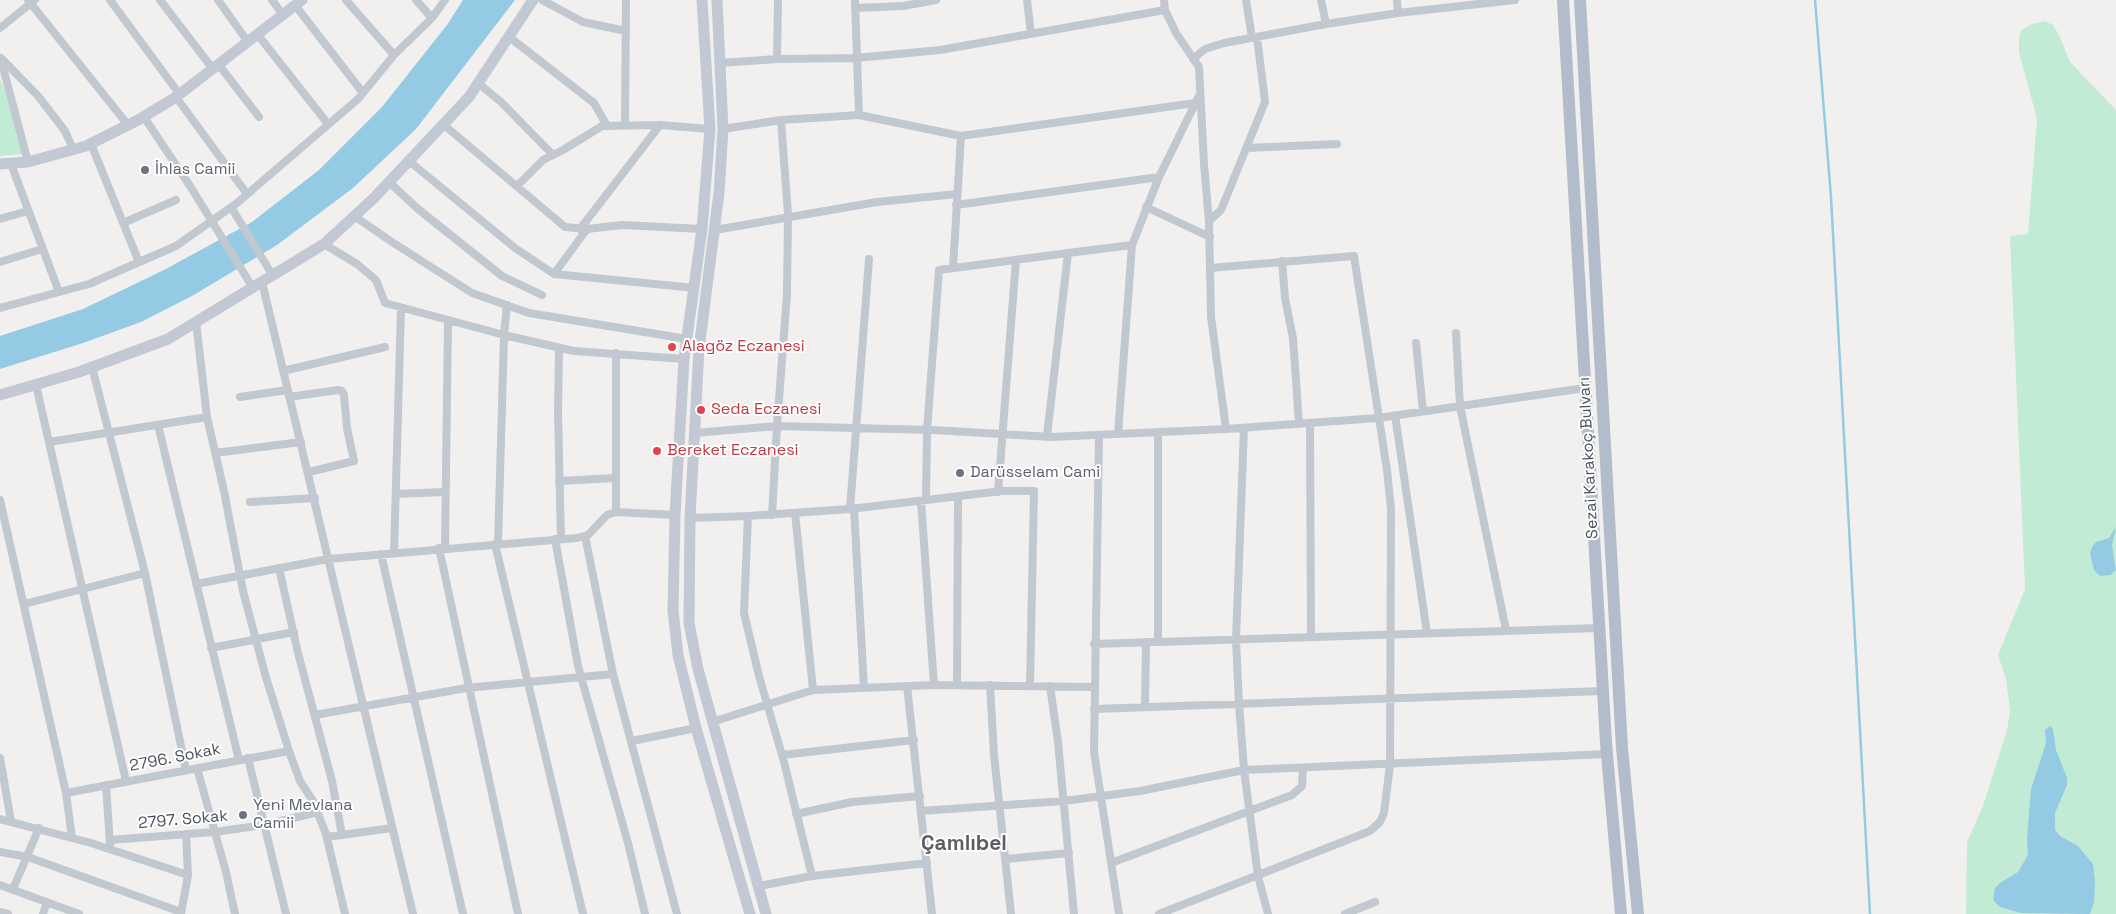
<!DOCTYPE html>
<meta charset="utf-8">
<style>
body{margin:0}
canvas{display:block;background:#f2f0ef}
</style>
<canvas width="2116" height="914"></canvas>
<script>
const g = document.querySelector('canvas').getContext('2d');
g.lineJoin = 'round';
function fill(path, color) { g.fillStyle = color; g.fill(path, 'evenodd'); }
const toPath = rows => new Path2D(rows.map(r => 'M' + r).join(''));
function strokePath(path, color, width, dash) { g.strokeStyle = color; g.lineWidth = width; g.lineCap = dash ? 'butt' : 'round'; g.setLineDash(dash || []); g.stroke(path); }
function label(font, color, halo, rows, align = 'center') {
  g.font = font + ' "Space Grotesk",sans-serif'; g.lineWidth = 4; g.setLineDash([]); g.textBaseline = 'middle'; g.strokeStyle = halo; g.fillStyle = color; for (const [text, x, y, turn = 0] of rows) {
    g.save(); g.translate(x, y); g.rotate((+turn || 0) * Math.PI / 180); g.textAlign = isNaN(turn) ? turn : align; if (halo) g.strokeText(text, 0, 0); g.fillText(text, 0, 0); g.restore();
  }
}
const green = toPath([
 [2045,21,2053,25,2058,33,2070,62,2116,110,2116,914,1966,914,1967,842,1983,806,2007,730,2010,711,2006,679,1998,655,2025,589,2010,236,2028,234,2037,119,2019,52,2019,39,2021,31,2029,25],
 [0,79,5,90,23,154,0,156]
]);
const water = toPath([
 [463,0,515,0,416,129,353,188,277,245,192,296,141,322,83,343,0,369,0,336,83,309,164,270,252,222,319,170,382,107,447,25],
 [2116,527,2112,545,2116,570,2110,575,2100,576,2094,570,2090,554,2092,547,2096,542,2109,538],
 [2050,726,2053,729,2056,750,2067,778,2067,785,2055,813,2055,830,2060,836,2078,846,2093,864,2095,881,2094,902,2090,914,2021,913,2000,907,1993,900,1995,888,2000,883,2018,872,2028,855,2027,839,2031,789,2046,743,2045,730]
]);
const stream = toPath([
 [1815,0,1831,197,1870,914]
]);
const minor = toPath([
 [28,0,128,125],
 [110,0,180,95],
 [160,0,213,69],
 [218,0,248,42],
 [272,0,283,15],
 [346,0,394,55],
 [416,0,432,18],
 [542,0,583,22,626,31],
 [1027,0,1031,33],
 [1164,0,1165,10,1176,33,1199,67,1204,164,1209,221,1211,317,1226,429],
 [1246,0,1252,38],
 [1321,0,1326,24],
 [1397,0,1398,13],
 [295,5,363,93],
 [855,8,903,6,936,0],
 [0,28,35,0],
 [258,35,328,124],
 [508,36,594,103,607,126],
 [1,58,38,96,65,131,73,149],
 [777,59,778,0],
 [1193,59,1205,49,1224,43,1326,24,1398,13,1515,0],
 [1,60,28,162],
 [720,63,777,59,856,58,940,50,1165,10],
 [219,65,259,117],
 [478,83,501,102,553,155],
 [176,97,247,194],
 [859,115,961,136,1195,103],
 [144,117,190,186,253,288],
 [444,125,565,227,587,229,622,225,702,229],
 [625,125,626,0],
 [723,129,781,120,859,115,855,0],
 [91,144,139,262],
 [1247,148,1337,144],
 [409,161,515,248,554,274,695,288],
 [11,164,59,292],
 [389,182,418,209,502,276,542,295],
 [517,186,543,160,563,150,602,126,660,125,710,129],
 [956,205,1159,177],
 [231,207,273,276],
 [1146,207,1210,237],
 [354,216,392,242,472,293,529,313,687,339],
 [0,219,28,211],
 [1209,221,1221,210,1265,102,1257,37],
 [123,223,176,200],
 [580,229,660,125],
 [715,230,877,202,957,194],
 [324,244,357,264,376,280,385,303,504,335,574,351,684,359],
 [1068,253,1132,245],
 [1282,261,1285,298,1293,338,1299,424],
 [0,262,42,249],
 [953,268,961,136],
 [554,274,587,229],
 [262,282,413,914],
 [0,308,89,284,176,246,237,203,358,99,394,55,432,18,445,0],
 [196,322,207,417,224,491,243,591,265,674,289,751,300,781,313,801,326,834,345,914],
 [1456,333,1460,406,1506,630],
 [1416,343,1423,411],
 [559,348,558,413,561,539],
 [616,353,616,512],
 [92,367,145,573,186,770],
 [283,371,385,347],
 [36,385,126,781],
 [240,397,287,390],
 [289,397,338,390,342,391,344,395,347,428,354,461,309,472],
 [1395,415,1427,633],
 [1310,423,1311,637],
 [158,425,239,760],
 [1244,428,1236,640,1239,704,1244,770,1258,876,1268,914],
 [1158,432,1158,642],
 [694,433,777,426,933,430,1051,437,1226,429,1378,418,1585,388],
 [1118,434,1132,245,1159,177,1199,96],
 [1099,435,1094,752,1119,914],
 [49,442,207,417],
 [215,453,301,442],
 [559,481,616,478],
 [998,492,1016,260],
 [396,494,445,492],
 [0,500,66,793,72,838],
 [926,500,927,430,939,270,1068,253,1047,436],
 [921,501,934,685],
 [250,502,315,498],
 [850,509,869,259],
 [854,509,864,688],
 [795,513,813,690],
 [772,515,777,426,787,294,788,214,781,120],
 [748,516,744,613,759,676,784,762,812,876],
 [690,518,748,516,850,509,1002,491,1034,491,1030,685],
 [585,536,613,674,677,914],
 [555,539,578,666,628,843,645,914],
 [495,544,583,914],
 [498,544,504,335,507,305],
 [439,548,518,914],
 [445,548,448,321],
 [394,553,401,308],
 [381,554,463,914],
 [279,568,298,653,332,781,342,835],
 [196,584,328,559,577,538,588,535,607,515,616,512,675,515],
 [24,604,145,573],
 [1094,644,1599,628],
 [211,648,294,632],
 [957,685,958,497],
 [990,685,994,755,1011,914],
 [907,686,932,914],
 [1050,686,1058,742,1074,914],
 [1145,707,1146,642],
 [1094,709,1603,691],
 [315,715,466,688,613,674],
 [712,722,813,690,934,685,1093,687],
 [632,741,696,728],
 [782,755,914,740],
 [0,758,11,821],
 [248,758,286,914],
 [197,768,226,872,235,914],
 [106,785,110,845],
 [66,793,289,751],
 [921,811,1064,801,1140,791,1244,770,1607,754],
 [796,814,852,802,920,796],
 [0,819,91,843,188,875],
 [327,837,392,828],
 [110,840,214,832,264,825,318,812],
 [0,852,28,857,181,912],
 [1006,859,1069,853],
 [1111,863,1292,795,1302,786,1303,768],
 [0,885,79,914],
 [759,886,812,876,927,863],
 [13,889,39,828],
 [0,912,8,914],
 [43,914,47,902],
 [181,914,188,875,186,834],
 [1159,914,1370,831,1380,822,1384,813,1390,765,1391,509,1387,470,1354,256,1210,268],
 [1345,914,1375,902]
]);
const secondary = toPath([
 [702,0,710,129,702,229,684,359,675,515,673,611,678,655,696,728,750,914],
 [717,0,723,129,719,193,699,349,690,518,689,623,698,669,766,914],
 [0,164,28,162,86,146,140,119,176,97,302,0],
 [0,395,79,372,168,339,324,244,374,198,469,97,533,0]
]);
const primary = toPath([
 [1563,0,1606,743,1621,914],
 [1580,0,1622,748,1638,914]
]);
const markers = [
 [145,170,5,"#6b7280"],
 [672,347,5,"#e0444e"],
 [701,410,5,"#e0444e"],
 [657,451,5,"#e0444e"],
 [960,473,5,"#6b7280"],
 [243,815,5,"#6b7280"]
];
const worshipNames = [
 ["İhlas Camii",155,170],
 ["Darüsselam Cami",970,473],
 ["Yeni Mevlana",253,806],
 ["Camii",253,824]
];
const healthNames = [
 ["Alagöz Eczanesi",682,347],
 ["Seda Eczanesi",711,410],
 ["Bereket Eczanesi",667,451]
];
const streetNames = [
 ["Sezai Karakoç Bulvarı",1589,458,-93],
 ["2796. Sokak",175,758,-11],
 ["2797. Sokak",183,820,-5]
];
const districtNames = [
 ["Çamlıbel",964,844]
];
fill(green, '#c2ebd6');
fill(water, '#94cae3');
strokePath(stream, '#94cae3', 2.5);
strokePath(minor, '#c1c8d0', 8);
strokePath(secondary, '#c2c9d4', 11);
strokePath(primary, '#b2bccb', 12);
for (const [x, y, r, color] of markers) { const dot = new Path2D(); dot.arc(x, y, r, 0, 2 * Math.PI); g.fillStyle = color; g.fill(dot); strokePath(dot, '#fff', 2); }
label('16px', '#5b616d', '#fff', worshipNames, 'left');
label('16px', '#be3a42', '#fff', healthNames, 'left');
label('16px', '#49515b', '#fff', streetNames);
label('bold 21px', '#5d5f63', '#fff', districtNames);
</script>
